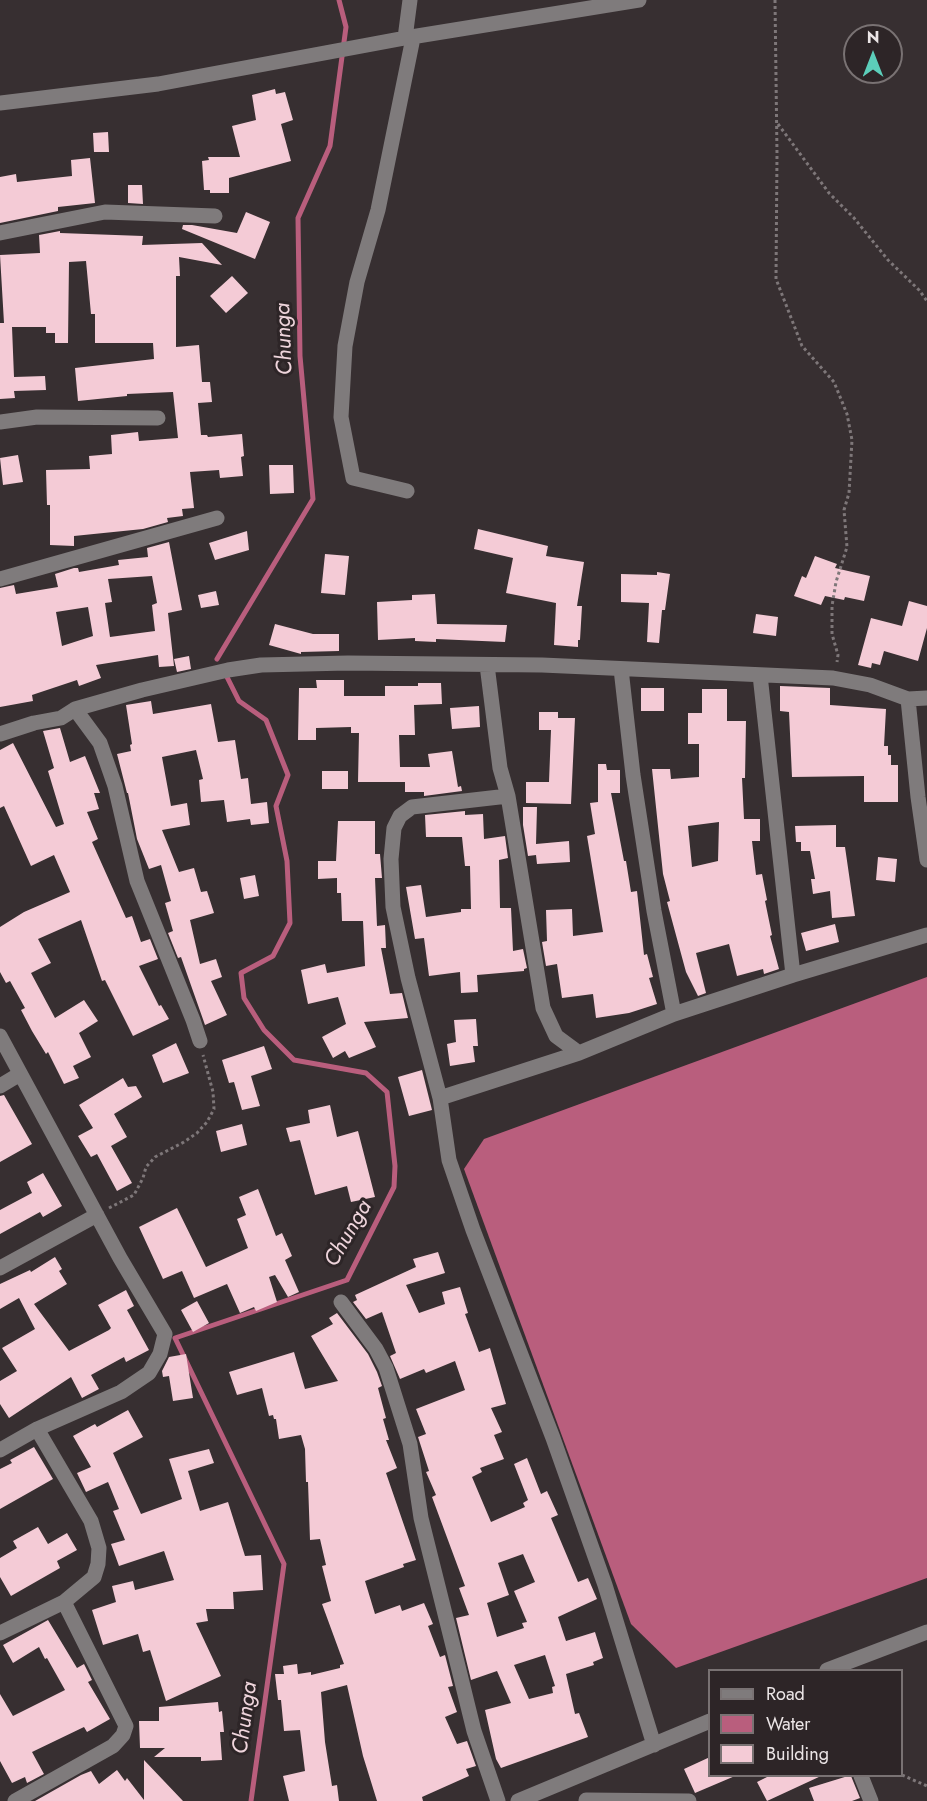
<!DOCTYPE html>
<style>
body{margin:0}
#map{position:relative;width:927px;height:1801px;overflow:hidden;background:#372f31;font-family:Jost,sans-serif}
canvas{display:block}
.legend{position:absolute;left:708px;top:1669px;width:195px;height:108px;box-sizing:border-box;background:#2d2527;border:2px solid #797273;margin:0;padding:8px 10px;list-style:none;font-size:18px;color:#ebe5e6}
.legend li{display:flex;align-items:center;gap:12px;height:30px}
.legend b{width:30px;border:2px solid #797273}
.north{position:absolute;left:843px;top:24px;width:60px;height:60px;box-sizing:border-box;background:#2d2527;border:2px solid #797273;border-radius:50%;rotate:0deg;font-size:16px;font-weight:700;line-height:24px;text-align:center;color:#ebe5e6}
.north::after{content:'';display:block;margin:auto;width:21px;height:27px;background:#5cceba;clip-path:polygon(50% 0,100% 100%,50% 72%,0 100%)}
</style>
<div id="map">
<canvas width="927" height="1801"></canvas>
<ul class="legend">
<li><b style="height:8px;background:#7f7b7c"></b>Road</li>
<li><b style="height:16px;background:#b95e7d"></b>Water</li>
<li><b style="height:16px;background:#f4cbd6"></b>Building</li>
</ul>
<div class="north">N</div>
</div>
<script>
const g = document.querySelector('canvas').getContext('2d');
g.lineJoin = 'round';
function fill(path, color) { g.fillStyle = color; g.fill(path, 'evenodd'); }
const toPath = rows => new Path2D(rows.map(r => 'M' + r).join(''));
function strokePath(path, color, width, dash) { g.strokeStyle = color; g.lineWidth = width; g.lineCap = dash ? 'butt' : 'round'; g.setLineDash(dash || []); g.stroke(path); }
function label(font, color, halo, rows, align = 'center') {
  g.font = font + ' Jost,sans-serif'; g.lineWidth = 6; g.setLineDash([]); g.textBaseline = 'middle'; g.strokeStyle = halo; g.fillStyle = color; for (const [text, x, y, turn = 0] of rows) {
    g.save(); g.translate(x, y); g.rotate((+turn || 0) * Math.PI / 180); g.textAlign = isNaN(turn) ? turn : align; if (halo) g.strokeText(text, 0, 0); g.fillText(text, 0, 0); g.restore();
  }
}
const water = toPath([
 [927,977,927,1578,676,1668,631,1624,464,1169,484,1139]
]);
const stream = toPath([
 [217,659,313,499,300,356,298,218,330,146,346,27,339,0],
 [226,675,239,701,266,720,288,775,276,806,287,861,290,923,273,956,241,973,244,998,264,1030,294,1060,366,1073,387,1092,395,1166,394,1187,347,1280,175,1338,284,1564,251,1801]
]);
const building = toPath([
 [275,89,276,94,285,92,293,120,281,124,291,161,229,178,229,193,210,193,210,190,204,190,202,161,209,160,208,157,240,157,232,126,256,120,252,95],
 [108,132,109,152,94,152,93,133],
 [90,158,95,203,58,207,58,211,0,223,0,177,16,174,17,182,72,176,71,160],
 [128,185,142,185,143,204,128,203],
 [246,212,270,222,255,259,182,229,183,225,192,225,237,233],
 [60,231,60,233,143,236,142,245,202,243,222,265,179,257,180,276,176,276,176,347,199,345,202,382,210,382,212,402,198,403,201,435,207,435,208,437,242,434,244,456,241,457,243,476,220,478,219,470,190,472,194,508,182,509,183,516,167,518,168,522,143,529,74,536,74,546,50,545,50,505,47,505,46,470,90,469,89,456,112,454,111,435,138,432,139,441,178,438,173,392,127,394,127,396,78,401,75,368,154,359,153,343,95,343,95,314,91,314,86,261,69,262,68,343,55,343,55,333,46,333,46,327,12,327,14,377,45,376,46,390,14,391,15,398,0,399,0,323,4,323,0,255,40,253,39,235],
 [232,276,248,293,226,313,210,296],
 [18,455,23,482,3,485,0,458],
 [269,465,293,465,294,493,270,494],
 [478,529,548,546,546,556,584,562,577,606,582,606,580,640,578,640,578,647,554,645,556,603,506,593,513,558,474,549],
 [247,531,249,550,215,560,209,543],
 [169,542,182,610,168,613,174,666,159,667,158,655,96,665,101,678,79,686,77,680,32,695,33,701,0,707,0,588,14,585,16,594,58,587,55,574,74,568,78,568,79,572,119,565,118,560,148,557,147,548],
 [152,576,157,603,152,605,155,631,110,637,105,603,112,602,108,579],
 [88,607,93,636,62,646,56,612],
 [325,554,349,556,345,595,321,593],
 [815,556,837,564,835,568,870,576,864,601,845,597,844,600,825,596,821,605,794,596,802,576,806,578],
 [657,572,670,574,665,610,662,610,659,643,647,642,649,603,621,602,621,574,657,575],
 [216,591,219,605,201,608,198,595],
 [435,594,437,624,507,625,505,642,436,639,436,642,415,641,415,638,378,640,377,602,412,600,412,595],
 [909,601,927,606,927,628,918,661,884,651,880,665,872,663,871,668,858,665,871,618,902,626],
 [756,614,778,617,776,636,753,633],
 [275,624,313,634,339,634,339,651,301,652,301,654,269,645],
 [189,656,191,669,177,672,174,659],
 [316,680,344,680,344,696,385,696,385,686,418,686,418,683,441,683,442,704,414,705,415,735,399,735,400,767,430,767,428,754,452,751,458,787,461,786,462,791,424,796,424,792,405,792,405,782,358,782,359,733,351,733,351,727,316,728,316,740,298,740,299,688,317,688],
 [780,686,830,688,830,705,886,709,884,746,888,746,888,755,891,755,891,765,898,765,898,802,864,802,864,776,792,777,789,712,780,711],
 [641,688,664,688,664,711,641,711],
 [702,689,727,689,727,721,746,721,745,778,742,778,744,819,760,819,760,841,752,841,756,875,762,874,767,900,765,901,772,935,770,936,779,969,764,974,763,969,737,976,729,944,696,953,706,993,698,996,686,972,667,902,670,901,663,874,652,769,670,769,671,779,699,777,699,744,688,744,688,713,702,713],
 [719,822,718,861,692,867,688,826],
 [151,701,153,714,211,704,218,742,235,740,241,779,248,778,251,804,267,802,269,823,251,825,250,819,227,822,224,800,201,802,199,780,203,779,196,750,162,757,171,806,187,803,190,825,162,830,179,872,194,868,201,892,207,891,214,913,190,920,200,964,216,959,222,977,211,981,227,1015,205,1025,181,957,178,958,168,933,173,931,165,903,171,901,161,865,149,869,137,839,128,793,127,793,117,754,131,751,130,745,132,744,126,705],
 [479,706,480,727,452,729,450,708],
 [539,712,558,712,558,718,575,718,571,804,526,803,526,782,549,782,551,730,539,730],
 [60,728,70,762,85,756,100,793,94,793,99,809,87,812,98,839,92,842,126,918,132,916,141,942,150,939,158,959,139,966,159,1006,161,1005,169,1019,133,1036,105,980,102,981,81,920,38,939,51,963,31,973,55,1018,84,1000,98,1021,79,1033,91,1057,73,1066,79,1078,64,1084,48,1052,46,1054,32,1031,21,1010,25,1008,10,981,6,983,0,972,0,927,24,912,70,892,54,855,31,866,4,806,0,808,0,750,13,743,56,827,64,824,48,771,54,768,43,731],
 [598,764,606,764,607,770,620,770,620,793,611,793,624,861,626,861,631,892,637,891,644,955,647,954,653,977,649,978,657,1004,629,1013,596,1018,593,994,562,998,557,964,546,966,542,942,547,941,546,910,572,909,573,936,603,932,587,836,595,834,590,803,598,802],
 [322,771,348,771,348,789,322,789],
 [523,807,537,807,536,844,569,841,570,862,537,864,536,855,528,856,523,825],
 [465,811,465,815,483,814,484,839,505,836,508,858,499,860,500,908,511,908,513,951,523,949,527,968,524,969,524,971,477,975,478,992,461,993,460,972,429,976,424,938,415,939,406,887,421,885,426,917,461,912,461,909,471,909,470,866,465,866,462,837,426,837,425,815],
 [338,821,375,821,375,854,380,854,382,878,375,878,377,926,385,925,386,948,381,948,390,994,402,993,408,1018,364,1022,376,1047,349,1058,345,1051,333,1058,322,1037,346,1024,338,997,308,1004,301,970,325,964,327,973,365,966,363,921,342,921,341,893,337,893,337,878,318,879,318,861,336,861],
 [836,825,836,847,845,847,855,916,832,918,830,891,813,894,811,879,815,879,810,851,801,851,801,842,796,842,795,826],
 [878,857,897,859,895,882,876,880],
 [255,875,259,896,244,899,240,878],
 [835,924,839,942,806,951,801,933],
 [476,1019,478,1046,473,1046,475,1062,450,1066,447,1044,456,1042,454,1020],
 [176,1043,189,1073,163,1083,152,1055],
 [264,1046,272,1069,251,1076,260,1106,242,1110,234,1082,229,1083,222,1060],
 [422,1070,432,1110,409,1116,398,1077],
 [123,1078,128,1087,136,1086,142,1097,114,1114,127,1137,111,1146,132,1183,117,1191,97,1154,91,1157,78,1136,93,1128,79,1105],
 [4,1095,32,1144,0,1162,0,1096],
 [330,1105,337,1137,358,1131,375,1197,351,1202,347,1186,315,1195,300,1140,290,1142,286,1128,310,1123,308,1110],
 [242,1124,247,1145,221,1152,216,1131],
 [43,1173,62,1206,43,1217,40,1212,0,1234,0,1210,32,1193,27,1182],
 [258,1189,276,1236,282,1233,292,1256,285,1260,299,1292,288,1297,275,1275,269,1277,277,1302,256,1311,254,1307,240,1313,227,1284,194,1298,182,1271,163,1279,139,1227,177,1208,206,1267,248,1248,237,1219,246,1215,239,1197],
 [438,1252,445,1273,406,1285,419,1313,445,1304,442,1292,460,1287,468,1313,465,1314,479,1352,490,1348,506,1404,491,1408,502,1432,494,1435,504,1459,480,1468,482,1472,472,1477,491,1522,525,1507,523,1503,528,1500,514,1464,527,1458,541,1494,547,1491,558,1515,551,1518,578,1582,588,1578,597,1599,558,1617,566,1641,595,1632,603,1658,593,1662,594,1665,566,1674,575,1714,579,1713,588,1737,501,1768,496,1759,485,1710,511,1703,497,1671,471,1680,456,1618,469,1615,459,1588,465,1586,432,1497,436,1495,426,1472,429,1471,418,1437,426,1434,416,1409,465,1390,455,1361,426,1373,424,1369,400,1379,390,1356,396,1353,382,1312,366,1319,353,1302,357,1300,355,1295,416,1267,413,1259],
 [523,1554,535,1582,514,1591,527,1622,522,1623,524,1628,497,1637,487,1603,509,1595,498,1563],
 [545,1655,555,1686,552,1687,553,1693,529,1699,514,1665],
 [55,1257,62,1269,59,1271,67,1284,34,1304,69,1351,109,1330,111,1328,98,1305,126,1290,134,1306,127,1310,149,1350,126,1362,124,1357,91,1375,99,1389,82,1398,71,1377,9,1418,0,1404,0,1381,17,1371,2,1348,35,1329,19,1298,0,1309,0,1284,30,1270,31,1272],
 [197,1301,209,1323,193,1332,181,1310],
 [337,1313,368,1354,377,1372,382,1386,378,1388,386,1418,383,1419,389,1440,386,1440,397,1468,386,1473,416,1560,403,1564,404,1567,365,1581,375,1614,400,1605,402,1611,424,1603,433,1624,428,1626,440,1657,445,1655,453,1686,448,1687,457,1712,445,1717,457,1744,467,1741,476,1766,466,1769,469,1776,422,1797,423,1801,377,1801,363,1756,347,1685,321,1692,325,1742,332,1786,337,1785,339,1801,289,1801,283,1776,305,1771,300,1730,284,1731,281,1700,278,1700,275,1674,284,1674,283,1666,297,1664,298,1674,311,1672,311,1675,340,1668,340,1665,344,1664,322,1604,331,1601,322,1566,326,1565,320,1539,310,1540,308,1482,306,1482,305,1449,301,1435,279,1439,276,1419,274,1419,273,1415,269,1416,262,1388,237,1395,229,1372,294,1352,305,1389,338,1381,311,1336,333,1324,329,1318],
 [186,1354,193,1398,173,1401,169,1376,163,1377,162,1371,169,1357],
 [128,1410,143,1437,113,1453,141,1514,182,1499,169,1459,209,1449,214,1463,188,1471,200,1511,228,1502,245,1556,261,1555,263,1590,233,1592,234,1609,206,1609,208,1621,196,1623,221,1676,166,1701,150,1650,143,1652,138,1634,103,1645,92,1610,116,1602,112,1586,133,1581,135,1590,174,1580,164,1551,119,1566,111,1544,125,1540,113,1511,119,1509,108,1482,86,1492,77,1473,91,1467,73,1436,95,1424,97,1427],
 [34,1447,53,1479,0,1509,0,1469,12,1463,10,1460],
 [38,1527,48,1544,67,1533,77,1550,57,1561,60,1568,11,1596,0,1577,0,1558,17,1548,13,1541],
 [48,1620,77,1668,84,1664,92,1680,88,1682,110,1719,87,1732,84,1727,32,1752,44,1774,27,1783,25,1777,12,1783,0,1761,0,1694,13,1716,65,1690,47,1658,45,1659,39,1647,13,1663,3,1645],
 [218,1702,219,1712,222,1711,224,1732,220,1732,222,1760,201,1761,201,1757,154,1757,165,1748,140,1748,139,1721,159,1721,159,1707],
 [710,1757,710,1776,735,1776,695,1793,684,1769],
 [144,1760,183,1801,35,1801,81,1775,91,1771,99,1784,117,1770,125,1781,127,1778,144,1800],
 [769,1776,821,1776,767,1801,757,1782],
 [848,1776,851,1776,860,1798,852,1801,814,1801,809,1788]
]);
const path = toPath([
 [775,0,777,154,776,279,802,346,834,382,847,414,852,440,849,493,844,510,847,547,836,582,832,606,832,634,838,655,837,662],
 [778,124,829,193,854,218,888,260,919,290,927,301],
 [109,1208,134,1195,143,1178,146,1167,155,1157,184,1142,197,1133,207,1122,214,1109,213,1092,203,1055],
 [902,1775,927,1786]
]);
const minor = toPath([
 [405,38,410,0],
 [0,103,158,84,405,38,639,0],
 [0,233,105,212,215,216],
 [0,422,37,417,158,418],
 [407,491,353,478,341,417,345,346,357,282,378,210,413,38],
 [0,579,217,518],
 [487,665,500,768,508,796,543,1008,556,1036,579,1053],
 [621,669,633,775,654,911,674,1014],
 [760,675,793,975],
 [908,699,918,797,927,860],
 [75,709,142,690,228,670,261,665,348,663,542,665,833,678,870,685,908,699,927,698],
 [0,734,34,723,61,718,75,709,100,743,115,786,137,881,193,1020,200,1041],
 [508,796,412,807,400,816,394,828,391,859,393,907,408,978,440,1098,449,1160,473,1230,553,1438,605,1585,654,1745],
 [0,1036,120,1258,165,1334,160,1354,149,1373,121,1392,37,1429,0,1450],
 [0,1086,20,1074],
 [440,1098,579,1053,674,1014,793,975,927,935],
 [0,1268,97,1215],
 [341,1302,376,1349,386,1368,410,1444,421,1518,460,1674,474,1731,498,1801],
 [0,1633,64,1602,94,1577,98,1564,99,1548,91,1521,37,1429],
 [827,1670,927,1632],
 [861,1776,871,1801],
 [586,1800,689,1801],
 [15,1801,113,1746,123,1735,126,1726,64,1602],
 [518,1801,710,1721]
]);
const waterNames = [
 ["Chunga",285,339,-92],
 ["Chunga",349,1234,-60],
 ["Chunga",246,1718,-82]
];
fill(water, '#b95e7d');
strokePath(stream, '#b95e7d', 5);
fill(building, '#f4cbd6');
strokePath(path, '#7e7779', 3, [3, 3]);
strokePath(minor, '#7f7b7c', 15);
label('italic 22px', '#efd5dc', '#2d2527', waterNames);
</script>
